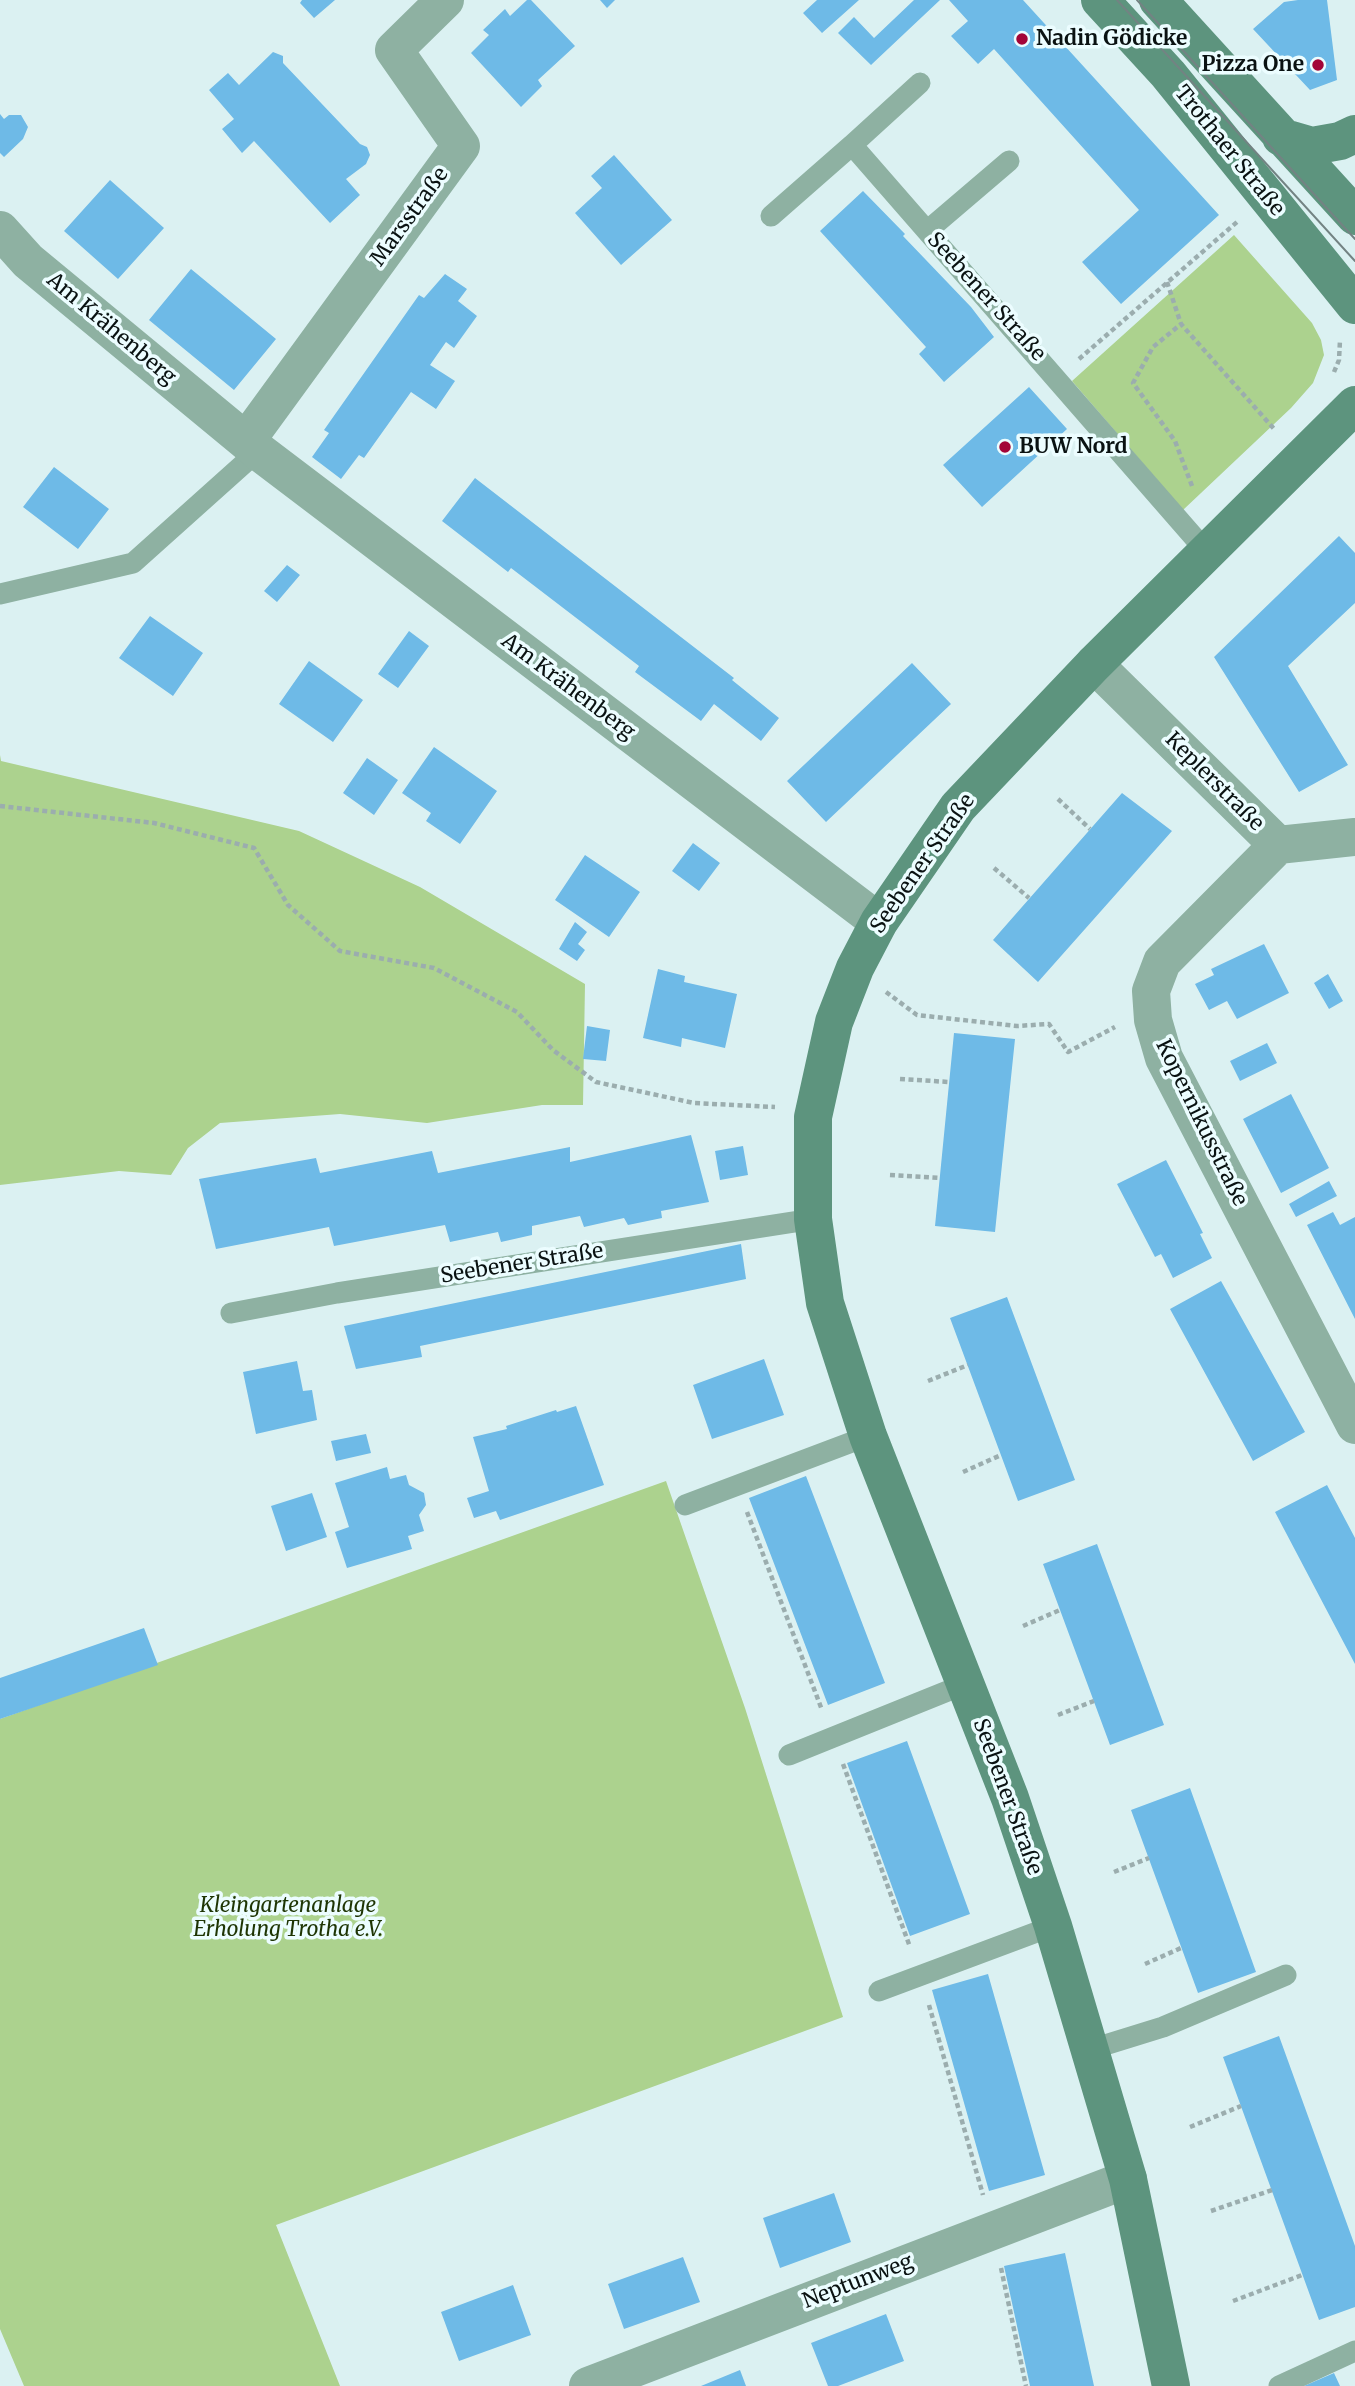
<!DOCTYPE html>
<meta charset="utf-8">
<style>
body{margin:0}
canvas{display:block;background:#dbf1f2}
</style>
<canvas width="1355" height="2386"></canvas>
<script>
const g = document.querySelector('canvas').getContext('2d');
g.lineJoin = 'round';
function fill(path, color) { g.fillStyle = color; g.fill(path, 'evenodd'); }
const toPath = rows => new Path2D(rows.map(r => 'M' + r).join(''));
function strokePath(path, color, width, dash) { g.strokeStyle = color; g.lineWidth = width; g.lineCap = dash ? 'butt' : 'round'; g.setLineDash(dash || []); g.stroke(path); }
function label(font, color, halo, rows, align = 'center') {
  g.font = font + ' Merriweather,serif'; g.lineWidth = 7; g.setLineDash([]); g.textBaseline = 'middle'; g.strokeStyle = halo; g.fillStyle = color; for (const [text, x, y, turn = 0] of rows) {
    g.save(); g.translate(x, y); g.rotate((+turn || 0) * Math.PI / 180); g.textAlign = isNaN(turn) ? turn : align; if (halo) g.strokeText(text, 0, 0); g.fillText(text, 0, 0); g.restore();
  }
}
const green = toPath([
 [1234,235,1312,323,1321,340,1324,355,1313,383,1291,408,1183,510,1072,381],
 [0,755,1,761,299,831,420,887,585,984,583,1105,542,1105,427,1123,340,1114,220,1123,188,1148,171,1175,119,1171,0,1185],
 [666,1481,745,1708,843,2017,276,2225,340,2386,24,2386,0,2329,0,1719]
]);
const building = toPath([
 [302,0,335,0,314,18,300,3],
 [527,0,531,0,575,46,538,80,542,86,521,107,471,53,489,35,483,30,505,9,510,16],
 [600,0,615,0,607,8],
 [817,0,859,0,822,33,803,13],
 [914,0,940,0,871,65,838,33,854,17,874,38],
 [949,0,1023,0,1219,215,1121,304,1082,262,1139,210,994,49,978,64,951,36,968,21],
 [1298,0,1327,0,1337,80,1310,90,1253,29,1284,2],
 [273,52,283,56,283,63,360,144,367,147,370,155,366,164,346,179,360,195,330,223,254,141,242,153,222,129,234,119,209,90,228,73,239,85],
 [0,114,4,119,9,115,21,115,28,127,23,139,4,157,0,153],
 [614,155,672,220,621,265,575,213,602,188,591,176],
 [110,180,164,228,118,279,64,231],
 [863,191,905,234,903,236,971,307,994,337,944,382,919,354,926,347,820,231],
 [191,269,276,339,234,390,149,320],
 [445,274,467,289,458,301,477,316,454,348,446,342,430,365,455,381,436,409,411,392,364,458,359,455,341,479,312,457,329,433,324,430,419,295,424,298],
 [1029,387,1067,429,982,507,943,465],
 [54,467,109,509,78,549,23,507],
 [475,478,734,678,732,680,779,718,761,741,714,704,701,721,635,672,639,666,511,568,508,572,442,521],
 [1339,536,1355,553,1355,603,1288,666,1348,765,1299,792,1214,657],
 [287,565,300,575,277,602,264,591],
 [150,616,203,653,173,696,119,658],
 [409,631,429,646,398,688,378,674],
 [309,661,363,700,333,742,279,704],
 [912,663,951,704,826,822,787,781],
 [434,747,497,791,460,844,426,821,431,813,402,793],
 [367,758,398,780,374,815,343,793],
 [1122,793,1172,831,1038,982,993,940],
 [693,843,720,863,699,891,672,871],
 [585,855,640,892,609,937,555,900],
 [575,922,587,932,578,944,585,950,577,961,559,949],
 [1264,944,1289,993,1237,1019,1227,1001,1209,1010,1195,984,1214,975,1211,969],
 [658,969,685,976,684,982,737,994,725,1048,682,1038,681,1047,643,1038],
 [1328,974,1343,1001,1329,1009,1314,983],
 [587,1026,610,1030,606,1061,583,1059],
 [954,1033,1015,1039,995,1232,935,1226],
 [1267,1043,1277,1063,1240,1081,1230,1061],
 [1291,1094,1329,1168,1281,1193,1243,1119],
 [691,1135,709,1202,661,1211,662,1218,628,1225,624,1218,584,1227,580,1216,532,1226,532,1235,501,1242,498,1232,450,1242,445,1225,334,1246,329,1227,216,1249,199,1179,316,1158,320,1173,432,1151,438,1173,570,1147,570,1162],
 [743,1146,748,1175,720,1180,715,1151],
 [1166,1160,1203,1233,1200,1234,1212,1258,1173,1278,1161,1254,1155,1257,1117,1184],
 [1329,1181,1337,1196,1296,1217,1289,1204],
 [1333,1212,1340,1225,1355,1217,1355,1319,1307,1225],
 [741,1244,746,1279,420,1346,422,1357,356,1369,344,1326],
 [1221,1281,1305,1432,1253,1461,1170,1309],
 [1007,1297,1075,1480,1018,1501,950,1318],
 [764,1359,784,1415,712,1439,693,1385],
 [297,1361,303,1391,312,1390,317,1420,256,1434,243,1372],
 [576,1406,604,1485,500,1520,496,1511,474,1518,467,1498,489,1491,473,1437,507,1429,506,1426,556,1410,557,1412],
 [366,1434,371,1453,336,1461,331,1441],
 [387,1467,390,1479,406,1475,409,1485,424,1493,426,1505,419,1515,424,1531,408,1536,412,1549,347,1568,335,1532,349,1527,335,1483],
 [806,1476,885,1683,828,1705,749,1498],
 [1327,1485,1355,1538,1355,1664,1275,1512],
 [312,1493,327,1537,286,1551,271,1506],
 [1097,1544,1164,1725,1110,1745,1043,1564],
 [144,1628,158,1665,0,1719,0,1678],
 [907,1741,970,1914,910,1936,847,1763],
 [1190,1788,1256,1972,1198,1993,1131,1810],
 [988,1974,1045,2175,989,2191,932,1990],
 [1279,2036,1355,2246,1355,2307,1319,2320,1223,2057],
 [834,2193,851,2242,780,2268,763,2218],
 [1065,2253,1094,2386,1030,2386,1004,2266],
 [683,2257,700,2302,624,2329,608,2284],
 [513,2285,531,2335,459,2361,441,2312],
 [886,2314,904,2361,838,2386,828,2386,811,2343],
 [740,2370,746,2386,701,2386],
 [1334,2373,1340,2386,1304,2386]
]);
const path = toPath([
 [1167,282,1181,324],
 [1079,359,1237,222],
 [1334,372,1339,360,1340,340],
 [1192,486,1175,441,1133,383,1153,347,1181,324,1275,430],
 [1058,799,1090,829],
 [0,806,154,823,254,848,288,905,340,951,434,968,517,1012,553,1050,596,1082,694,1103,775,1107],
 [994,868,1029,898],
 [886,992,917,1015,1017,1026,1049,1024,1068,1052,1115,1027],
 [900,1079,949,1082],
 [890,1175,940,1178],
 [928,1381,968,1365],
 [963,1472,1001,1455],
 [747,1512,822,1710],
 [1023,1626,1060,1610],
 [1058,1715,1094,1701],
 [843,1764,910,1947],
 [1114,1872,1149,1858],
 [1145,1964,1181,1948],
 [929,2005,983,2195],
 [1190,2127,1241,2106],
 [1211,2211,1272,2190],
 [1001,2268,1026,2386],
 [1233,2301,1302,2275]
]);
const lane = toPath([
 [920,83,852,145,1206,551],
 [771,216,852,145],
 [927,231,1009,161],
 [0,594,133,563,258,451],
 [231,1313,337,1293,813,1219],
 [685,1505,868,1436],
 [789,1755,965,1684],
 [879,1991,1053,1926],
 [1092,2049,1163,2027,1286,1975],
 [1279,2386,1355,2351]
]);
const street = toPath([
 [0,230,28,261,258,451,879,922],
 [246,441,461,146,394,50,445,0],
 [1094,664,1278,845],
 [1278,845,1162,962,1151,991,1153,1020,1164,1058,1355,1425],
 [1278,845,1355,837],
 [588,2386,1128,2179]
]);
const secondary = toPath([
 [1100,0,1168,74,1355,305],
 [1158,0,1355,216],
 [1281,137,1312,146,1340,141,1355,134],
 [1171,2386,1128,2179,1053,1926,1010,1798,868,1436,825,1303,813,1219,813,1117,834,1022,855,968,879,922,958,807,1094,664,1355,405]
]);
const tram = toPath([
 [1117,0,1355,261],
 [1137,0,1355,239]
]);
const markers = [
 [1022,39,7,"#a30538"],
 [1318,65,7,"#a30538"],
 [1005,447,7,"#a30538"]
];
const poiNames = [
 ["Nadin Gödicke",1036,39],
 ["Pizza One",1304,65,"right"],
 ["BUW Nord",1019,447]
];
const streetNames = [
 ["Trothaer Straße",1229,151,51],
 ["Marsstraße",410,217,-54],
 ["Seebener Straße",986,297,48],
 ["Am Krähenberg",111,329,40],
 ["Am Krähenberg",568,687,37],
 ["Keplerstraße",1214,782,45],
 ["Seebener Straße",923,864,-55],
 ["Kopernikusstraße",1201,1123,64],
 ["Seebener Straße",522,1264,-9],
 ["Seebener Straße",1007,1797,70],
 ["Neptunweg",858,2282,-21]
];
const parkNames = [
 ["Kleingartenanlage",288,1906],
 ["Erholung Trotha e.V.",288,1930]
];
fill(green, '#acd28e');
fill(building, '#6ebae7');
strokePath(path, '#9badae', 4.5, [5, 3.5]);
strokePath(lane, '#8eb1a2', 21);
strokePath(street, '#8eb1a2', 38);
strokePath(secondary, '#5d947e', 38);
strokePath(tram, '#738383', 2);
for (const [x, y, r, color] of markers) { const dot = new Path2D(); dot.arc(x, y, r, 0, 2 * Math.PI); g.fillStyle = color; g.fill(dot); strokePath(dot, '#ecfdff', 2.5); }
label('bold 21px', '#0a1212', '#ecfdff', poiNames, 'left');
label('21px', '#0a1212', '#ecfdff', streetNames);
label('italic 21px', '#1e3504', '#ecfdff', parkNames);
</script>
